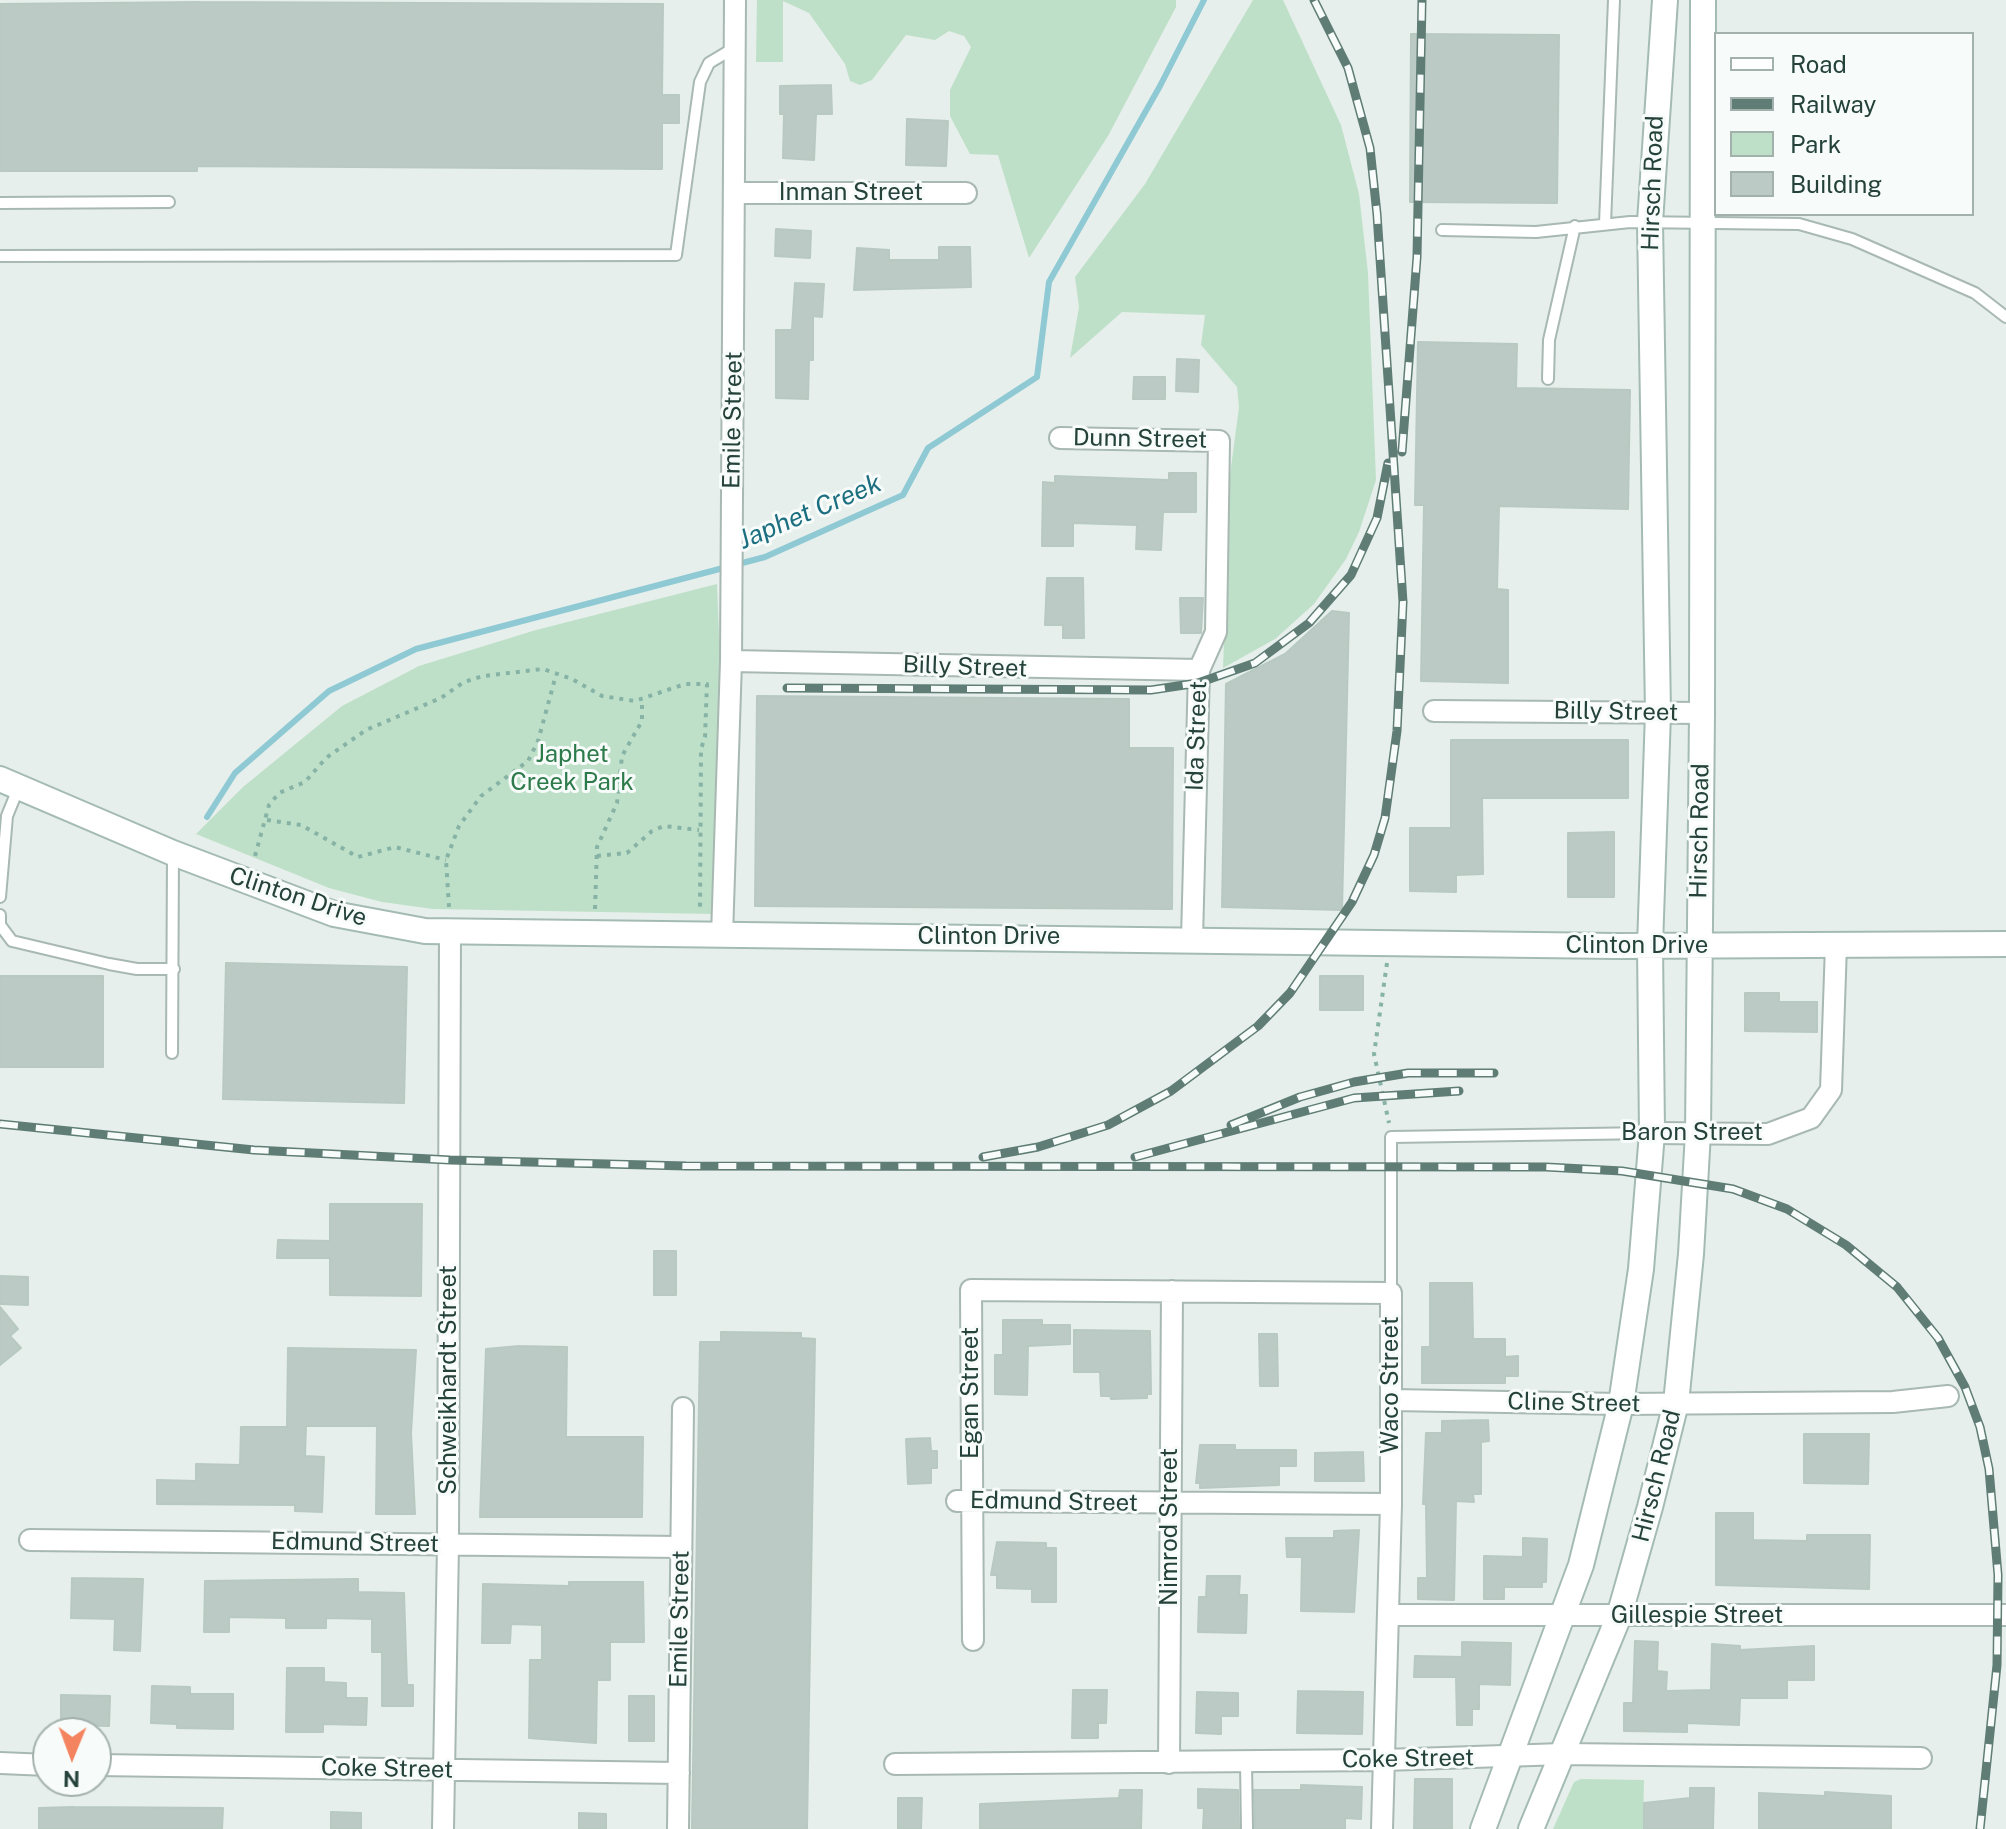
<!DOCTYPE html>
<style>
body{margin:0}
#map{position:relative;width:2006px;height:1829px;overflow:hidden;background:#e6efeb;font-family:"Public Sans",sans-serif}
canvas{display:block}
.legend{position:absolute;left:1714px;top:32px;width:260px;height:184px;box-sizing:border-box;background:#f7fbf9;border:2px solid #a3b1ad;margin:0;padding:10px 14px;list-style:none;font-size:24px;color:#24423a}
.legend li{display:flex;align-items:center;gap:16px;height:40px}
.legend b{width:40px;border:2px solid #a3b1ad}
.north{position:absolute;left:32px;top:1717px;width:80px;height:80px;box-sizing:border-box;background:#f7fbf9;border:2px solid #a3b1ad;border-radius:50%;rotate:181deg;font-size:22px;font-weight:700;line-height:32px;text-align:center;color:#24423a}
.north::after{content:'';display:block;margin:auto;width:28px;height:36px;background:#f4845f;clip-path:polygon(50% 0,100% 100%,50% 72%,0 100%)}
</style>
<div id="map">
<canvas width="2006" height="1829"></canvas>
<ul class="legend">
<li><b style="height:10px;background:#fff"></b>Road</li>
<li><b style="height:10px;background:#5f7d75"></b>Railway</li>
<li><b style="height:22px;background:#bfe0c8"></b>Park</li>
<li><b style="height:22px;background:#bbcac4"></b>Building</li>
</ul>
<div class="north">N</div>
</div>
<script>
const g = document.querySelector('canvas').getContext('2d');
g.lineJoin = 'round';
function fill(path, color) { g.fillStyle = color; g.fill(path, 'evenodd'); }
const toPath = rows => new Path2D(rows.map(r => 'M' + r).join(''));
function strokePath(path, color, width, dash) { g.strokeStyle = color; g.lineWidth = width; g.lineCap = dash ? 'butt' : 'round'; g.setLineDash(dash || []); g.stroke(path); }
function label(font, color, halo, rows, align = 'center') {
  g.font = font + ' "Public Sans",sans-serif'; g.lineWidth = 6; g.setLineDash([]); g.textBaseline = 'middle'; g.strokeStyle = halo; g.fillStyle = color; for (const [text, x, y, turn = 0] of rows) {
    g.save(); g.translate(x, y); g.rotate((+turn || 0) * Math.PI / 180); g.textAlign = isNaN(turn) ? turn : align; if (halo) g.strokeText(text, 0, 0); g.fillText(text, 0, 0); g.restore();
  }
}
const green = toPath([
 [757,0,1176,0,1176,7,1108,136,1029,258,998,155,970,154,950,116,950,90,971,47,964,36,949,31,935,40,906,35,872,80,860,85,850,81,845,64,809,13,783,1,783,62,756,62],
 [1253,0,1283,0,1341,125,1359,194,1368,273,1376,480,1359,532,1346,559,1314,604,1275,639,1223,668,1230,475,1239,407,1237,387,1201,345,1205,315,1122,312,1070,358,1079,307,1075,277,1145,184],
 [717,584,721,683,714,914,433,909,382,902,329,888,196,834,243,787,342,706,419,666,536,630],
 [1581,1779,1644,1780,1643,1829,1553,1829,1574,1782]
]);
const stream = toPath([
 [207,817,235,773,329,691,416,649,765,557,903,495,928,448,1037,377,1049,282,1160,86,1204,0]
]);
const building = toPath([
 [200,2,663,4,662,95,679,95,679,123,662,123,662,169,197,166,197,171,0,171,0,4,200,2],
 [1411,34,1559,35,1557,203,1410,202,1411,34],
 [831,85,832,114,816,114,814,160,783,158,784,114,780,114,780,86,831,85],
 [907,119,948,121,946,166,906,165,907,119],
 [776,229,811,231,810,258,775,256,776,229],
 [939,247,970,247,971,287,854,290,857,248,889,250,889,260,939,260,939,247],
 [795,283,824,284,822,317,813,316,813,360,809,360,808,399,776,398,776,330,792,330,795,283],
 [1418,342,1517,344,1516,388,1630,390,1628,509,1499,506,1497,589,1508,590,1508,683,1421,681,1424,505,1415,505,1418,342],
 [1177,359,1199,360,1198,392,1176,391,1177,359],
 [1134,377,1165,377,1165,399,1133,399,1134,377],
 [1169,473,1196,473,1196,512,1163,512,1161,550,1136,549,1137,525,1073,523,1073,546,1042,546,1043,482,1055,483,1055,476,1169,480,1169,473],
 [1047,578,1083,578,1084,638,1063,638,1063,625,1045,625,1047,578],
 [1180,598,1203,598,1201,633,1181,633,1180,598],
 [1332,611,1349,613,1342,910,1222,907,1226,684,1285,654,1332,611],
 [757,696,1129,699,1129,748,1173,748,1172,909,755,906,757,696],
 [1451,740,1628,740,1628,798,1482,798,1483,874,1456,875,1456,892,1410,891,1410,828,1451,828,1451,740],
 [1614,832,1614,897,1568,897,1568,833,1614,832],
 [226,963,407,967,404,1103,223,1099,226,963],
 [0,976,103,976,103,1067,0,1067,0,976],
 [1320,976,1363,976,1363,1010,1320,1010,1320,976],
 [1745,993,1779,993,1779,1002,1817,1002,1817,1032,1745,1031,1745,993],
 [330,1204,422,1204,421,1296,330,1295,330,1258,277,1258,278,1240,330,1241,330,1204],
 [654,1251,676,1251,676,1295,654,1295,654,1251],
 [0,1276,28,1277,28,1305,0,1304,0,1276],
 [1430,1283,1472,1283,1473,1339,1505,1339,1505,1357,1518,1356,1518,1376,1505,1376,1505,1383,1422,1383,1422,1347,1430,1347,1430,1283],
 [0,1307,18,1329,10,1336,21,1348,0,1365,0,1307],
 [1003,1320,1042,1320,1042,1325,1070,1325,1070,1344,1028,1346,1027,1395,995,1394,995,1355,1003,1355,1003,1320],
 [1074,1330,1150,1331,1151,1394,1147,1394,1147,1398,1111,1399,1110,1396,1101,1396,1100,1372,1074,1372,1074,1330],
 [721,1332,801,1333,801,1338,815,1339,807,1829,692,1829,700,1342,721,1342,721,1332],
 [1259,1334,1277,1334,1278,1386,1260,1386,1259,1334],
 [519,1346,567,1347,566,1437,643,1437,642,1517,480,1517,486,1349,519,1346],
 [288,1348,416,1350,411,1433,415,1514,376,1514,377,1426,306,1426,305,1456,324,1457,322,1512,295,1511,295,1505,157,1504,157,1480,196,1481,196,1464,240,1465,241,1427,287,1427,288,1348],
 [1488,1420,1489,1441,1481,1442,1481,1494,1473,1494,1474,1502,1456,1501,1454,1600,1418,1599,1418,1578,1427,1578,1426,1504,1423,1504,1426,1433,1442,1433,1442,1421,1488,1420],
 [1804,1434,1869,1434,1868,1484,1804,1483,1804,1434],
 [930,1438,931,1451,937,1451,937,1468,931,1468,931,1483,908,1484,906,1439,930,1438],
 [1200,1445,1235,1445,1235,1450,1296,1450,1296,1466,1279,1466,1279,1485,1200,1488,1200,1483,1196,1483,1200,1445],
 [1363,1452,1364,1481,1315,1481,1315,1453,1363,1452],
 [1716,1513,1753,1513,1753,1540,1807,1541,1807,1535,1870,1535,1869,1589,1716,1585,1716,1513],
 [1359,1530,1354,1612,1301,1611,1302,1557,1287,1557,1286,1538,1334,1538,1334,1531,1359,1530],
 [1523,1538,1547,1539,1546,1582,1542,1582,1542,1587,1504,1587,1504,1599,1484,1599,1484,1556,1523,1557,1523,1538],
 [997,1542,1046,1543,1046,1548,1056,1548,1056,1602,1032,1602,1032,1589,997,1588,997,1575,991,1575,997,1542],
 [1207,1576,1240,1576,1239,1595,1247,1595,1246,1633,1198,1632,1199,1597,1206,1597,1207,1576],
 [72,1578,143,1579,140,1651,114,1650,115,1619,71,1618,72,1578],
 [358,1579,358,1592,404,1593,407,1685,413,1685,413,1706,382,1706,382,1652,372,1652,372,1619,326,1618,326,1628,286,1628,286,1618,229,1617,229,1632,204,1632,205,1581,358,1579],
 [569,1582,643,1582,644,1642,610,1642,610,1680,597,1680,596,1743,529,1738,530,1660,542,1660,542,1625,511,1624,510,1643,482,1643,483,1584,569,1586,569,1582],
 [1635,1641,1658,1642,1657,1671,1667,1672,1666,1691,1711,1690,1712,1644,1740,1646,1740,1650,1814,1646,1814,1680,1787,1680,1787,1698,1740,1698,1739,1725,1687,1723,1687,1732,1624,1731,1624,1703,1633,1703,1635,1641],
 [1462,1642,1511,1643,1510,1685,1479,1684,1479,1709,1472,1709,1472,1725,1457,1725,1456,1677,1414,1677,1415,1656,1462,1657,1462,1642],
 [287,1668,324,1668,324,1682,346,1683,346,1698,367,1698,366,1725,323,1724,323,1732,286,1732,287,1668],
 [152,1686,190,1687,190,1694,233,1694,233,1729,177,1728,177,1724,151,1723,152,1686],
 [1073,1690,1107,1690,1106,1723,1098,1723,1098,1738,1072,1738,1073,1690],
 [1298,1691,1363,1692,1362,1734,1297,1733,1298,1691],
 [1197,1692,1238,1693,1238,1716,1221,1716,1221,1734,1196,1733,1197,1692],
 [61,1695,110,1696,109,1726,61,1725,61,1695],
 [629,1696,654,1696,654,1741,629,1741,629,1696],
 [1415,1779,1452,1779,1452,1829,1414,1829,1415,1779],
 [1301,1785,1362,1787,1361,1819,1345,1818,1345,1829,1255,1829,1254,1790,1301,1790,1301,1785],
 [1690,1788,1714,1788,1713,1829,1644,1829,1644,1803,1690,1798,1690,1788],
 [1198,1789,1238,1790,1239,1829,1203,1829,1204,1808,1198,1808,1198,1789],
 [1120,1790,1142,1790,1141,1829,980,1829,980,1804,1119,1798,1120,1790],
 [1825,1792,1891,1796,1891,1829,1759,1829,1759,1793,1825,1796,1825,1792],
 [898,1798,922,1798,921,1829,898,1829,898,1798],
 [73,1807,223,1808,222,1829,39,1829,39,1808,73,1807],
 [331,1812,361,1813,361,1829,331,1829,331,1812],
 [579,1813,606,1814,606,1829,579,1829,579,1813]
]);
const path = toPath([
 [267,820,301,825,358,857,395,847,446,860],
 [255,856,269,805,279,793,305,782,326,758,366,730,441,698,464,682,483,676,543,669,572,679,602,696,635,701,685,684,707,684,705,737,701,749,700,911],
 [597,856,627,853,652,831,664,826,699,830],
 [449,907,446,860,459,826,481,796,528,761,538,741,556,675],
 [595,909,597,847,617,803,622,756,642,721,642,701],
 [1387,963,1374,1054,1389,1123]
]);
const service = toPath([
 [0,203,169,202],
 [1605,224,1614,0],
 [1442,230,1536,232,1630,222,1799,224,1852,239,1975,293,2006,317],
 [0,256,676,255,700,82,709,63,734,48],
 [1548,379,1549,340,1575,226],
 [0,897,7,816,18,789],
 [0,915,0,925,12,941,109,964,137,969,174,969],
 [172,1053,173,855],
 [1391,1293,1391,1137,1650,1133],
 [1246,1762,1247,1829]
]);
const minor = toPath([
 [736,193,966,193],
 [1060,438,1219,441,1216,632,1199,670,1192,939],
 [731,661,1199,670],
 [1434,711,1702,713],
 [722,936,731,661,735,0],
 [1652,1133,1768,1134,1811,1118,1831,1090,1836,945],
 [1392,1400,1621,1404,1893,1402,1948,1396],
 [957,1501,1391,1504],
 [30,1540,681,1547],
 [1388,1615,2006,1615],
 [973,1640,971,1290,1391,1293,1391,1504,1382,1829],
 [0,1763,48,1765],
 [1169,1763,1172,1291],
 [895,1764,1384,1760,1563,1754,1921,1758],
 [96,1765,679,1773],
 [443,1829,448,1544,450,932],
 [678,1829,683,1408]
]);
const secondary = toPath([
 [0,779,173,853,334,914,425,931,1615,946,2006,944],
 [1483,1829,1581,1565,1621,1404,1641,1269,1652,1133,1650,946,1658,713,1650,222,1665,0],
 [1531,1829,1619,1616,1650,1507,1676,1403,1691,1254,1698,1133,1702,713,1703,0]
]);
const rail = toPath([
 [1402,452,1417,257,1422,0],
 [787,688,1151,690,1198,683,1255,663,1309,623,1351,575,1377,518,1388,463],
 [0,1124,254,1150,450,1160,686,1166,1546,1167,1622,1171,1733,1189,1787,1209,1846,1245,1897,1287,1938,1338,1965,1387,1980,1427,1989,1469,1998,1575,1997,1665,1980,1829],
 [1231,1125,1300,1097,1354,1082,1408,1073,1494,1073],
 [983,1157,1038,1147,1108,1125,1171,1091,1258,1026,1290,993,1352,902,1374,855,1385,818,1397,731,1403,602,1377,214,1370,148,1348,68,1314,0],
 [1135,1157,1354,1098,1459,1091]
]);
const streetNames = [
 ["Hirsch Road",1653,183,-88],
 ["Inman Street",851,193],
 ["Emile Street",733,420,-89],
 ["Dunn Street",1140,439,1],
 ["Billy Street",965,667,2],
 ["Billy Street",1616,712,1],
 ["Ida Street",1197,736,-88],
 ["Hirsch Road",1700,831,-89],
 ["Clinton Drive",298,897,18],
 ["Clinton Drive",989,937],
 ["Clinton Drive",1637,946],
 ["Baron Street",1692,1133],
 ["Schweikhardt Street",449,1380,-90],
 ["Waco Street",1391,1385,-90],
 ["Egan Street",971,1393,-90],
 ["Cline Street",1574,1403,1],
 ["Hirsch Road",1657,1476,-76],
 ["Edmund Street",1054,1502,1],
 ["Nimrod Street",1170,1527,-90],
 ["Edmund Street",355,1543,1],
 ["Gillespie Street",1697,1616],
 ["Emile Street",680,1619,-89],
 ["Coke Street",1408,1759,-1],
 ["Coke Street",387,1769,1]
];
const parkNames = [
 ["Japhet",572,755],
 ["Creek Park",572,783]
];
const waterNames = [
 ["Japhet Creek",810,512,-23]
];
fill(green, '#bfe0c8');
strokePath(stream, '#8ec9d4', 6);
fill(building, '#bbcac4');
strokePath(building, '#b8c9c2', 2);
strokePath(service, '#a8b8b2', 14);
strokePath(minor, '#a8b8b2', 24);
strokePath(secondary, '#a4bbb3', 28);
strokePath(path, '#86b3a5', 4, [4, 6]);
strokePath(service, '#fff', 10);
strokePath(minor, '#fff', 20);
strokePath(secondary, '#fff', 24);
strokePath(rail, '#5f7d75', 9);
strokePath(rail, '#f7fbf9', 6, [18]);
label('24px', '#24423a', '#f7fbf9', streetNames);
label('24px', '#2d7a4b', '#f7fbf9', parkNames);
label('italic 26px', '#1c6f80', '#f7fbf9', waterNames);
</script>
